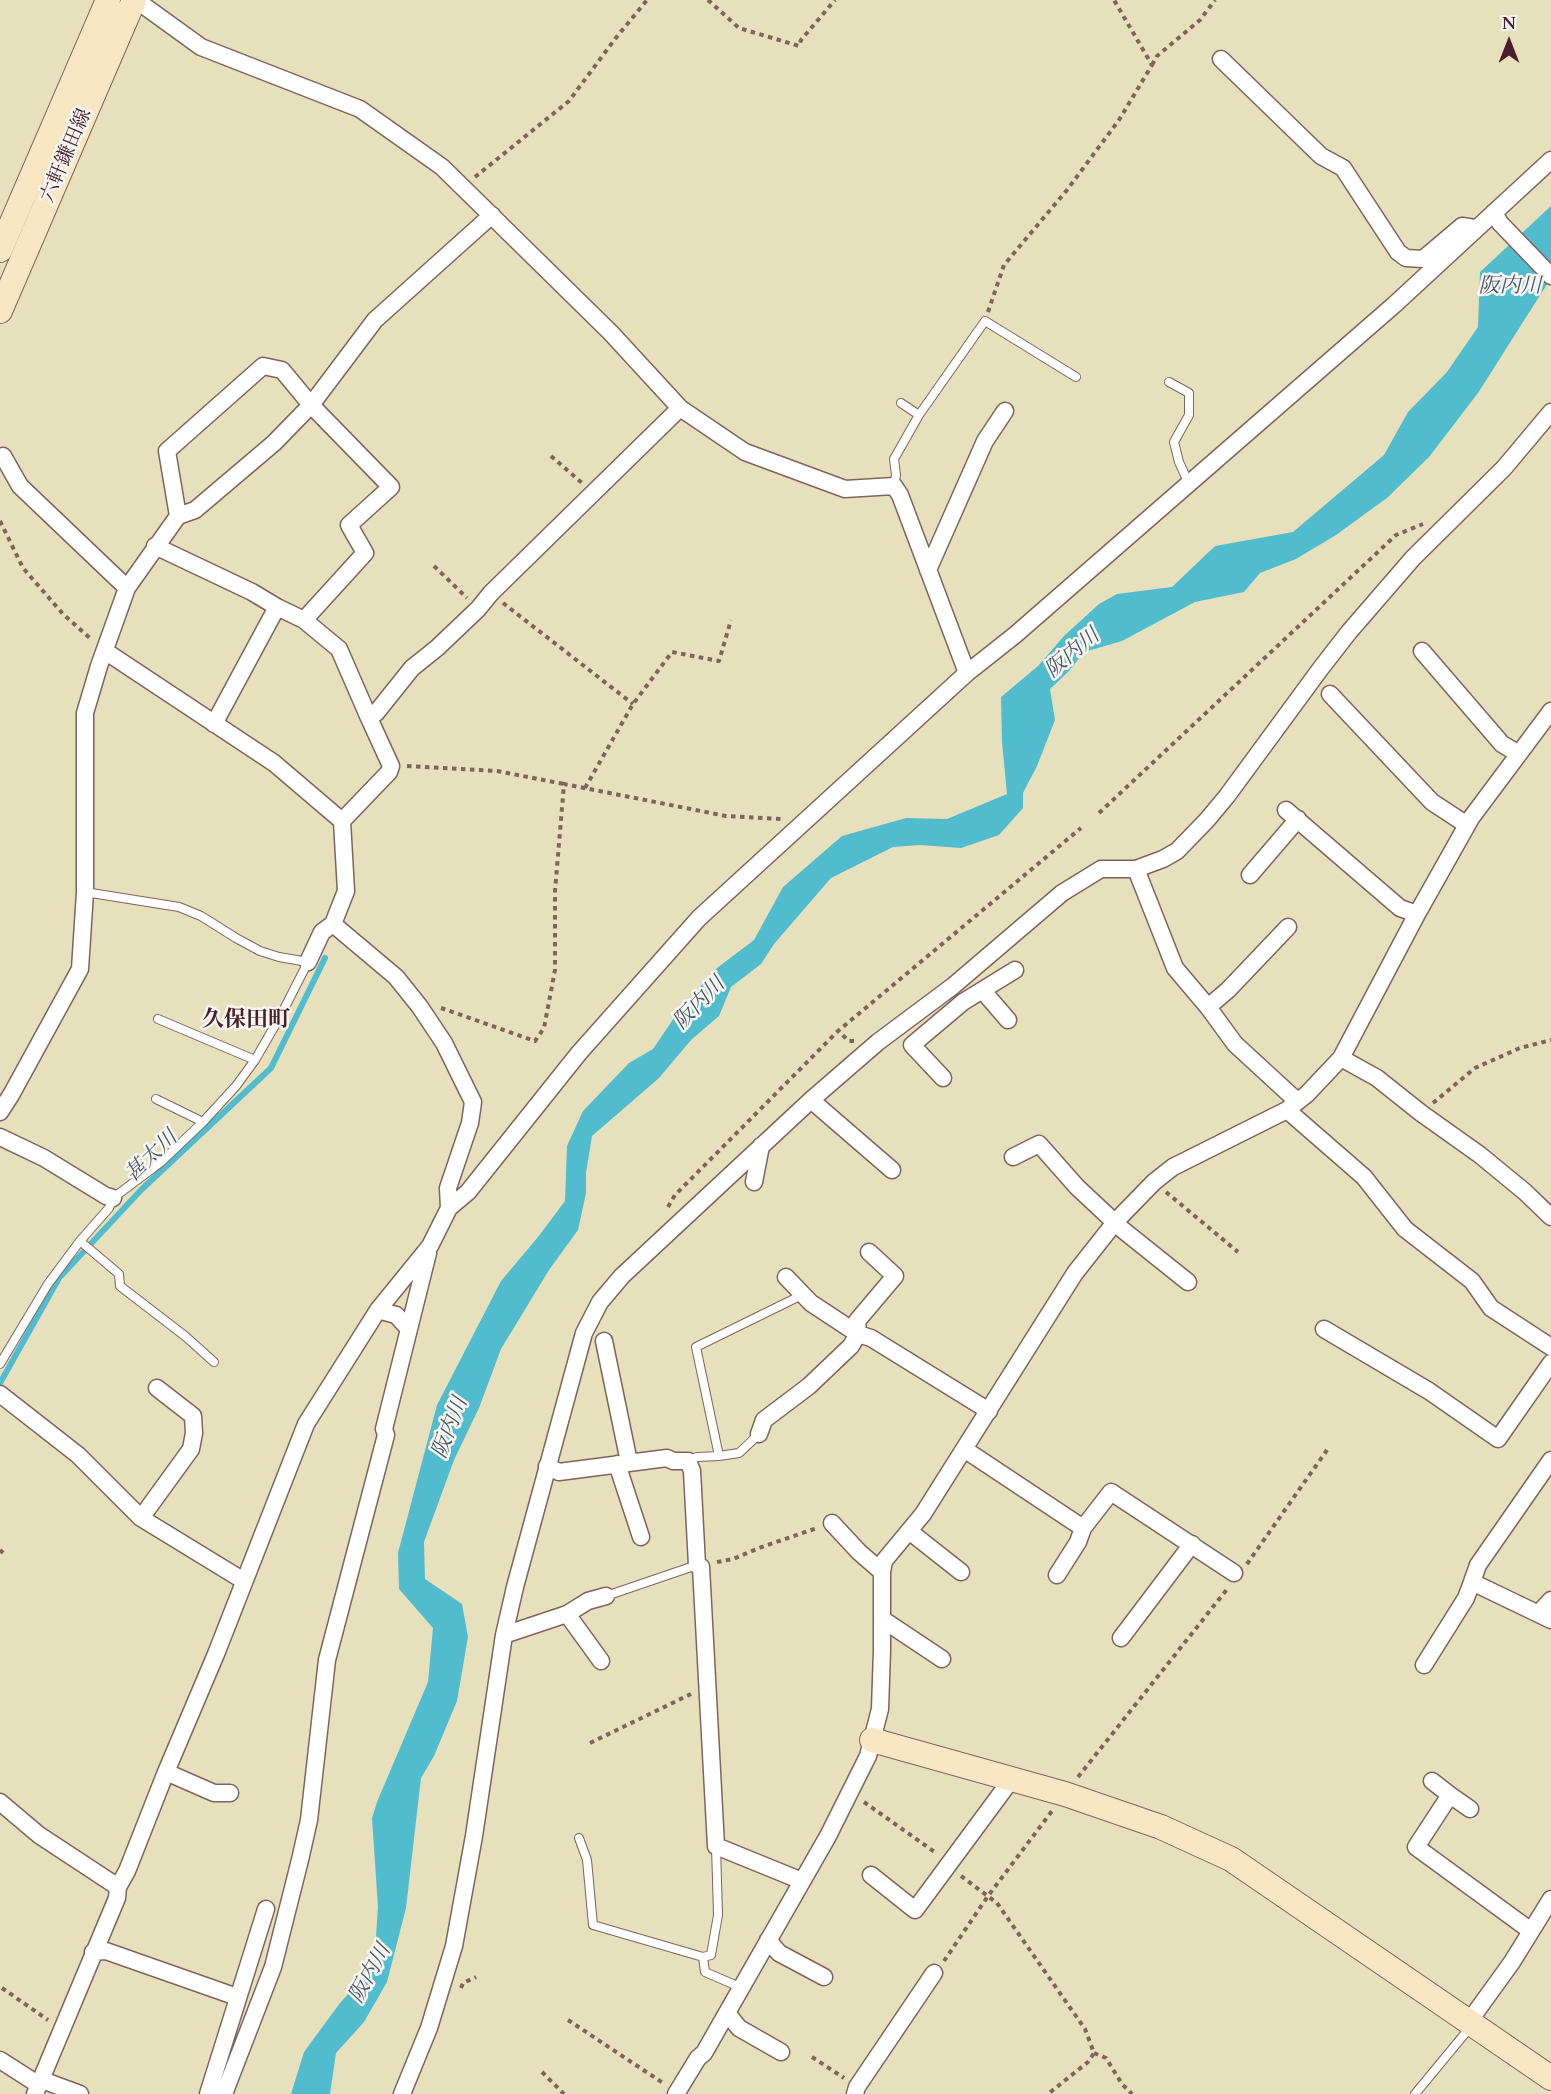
<!DOCTYPE html>
<meta charset="utf-8">
<style>
body{margin:0}
#map{position:relative;width:1551px;height:2094px;overflow:hidden;background:#e7e0bc;font-family:Cardo,serif}
canvas{display:block}
.north{position:absolute;left:1479px;top:12px;width:60px;height:60px;-webkit-text-stroke:4px #f6f6f2;paint-order:stroke;rotate:0deg;font-size:16px;font-weight:700;line-height:24px;text-align:center;color:#4a1f2b}
.north::after{content:'';display:block;margin:auto;width:21px;height:27px;background:#4a1f2b;clip-path:polygon(50% 0,100% 100%,50% 72%,0 100%)}
</style>
<div id="map">
<canvas width="1551" height="2094"></canvas>
<div class="north">N</div>
</div>
<script>
const g = document.querySelector('canvas').getContext('2d');
g.lineJoin = 'round';
function fill(path, color) { g.fillStyle = color; g.fill(path, 'evenodd'); }
const toPath = rows => new Path2D(rows.map(r => 'M' + r).join(''));
function strokePath(path, color, width, dash) { g.strokeStyle = color; g.lineWidth = width; g.lineCap = dash ? 'butt' : 'round'; g.setLineDash(dash || []); g.stroke(path); }
function label(font, color, halo, rows, align = 'center') {
  g.font = font + ' Cardo,"Noto Serif JP",serif'; g.lineWidth = 5; g.setLineDash([]); g.textBaseline = 'middle'; g.strokeStyle = halo; g.fillStyle = color; for (const [text, x, y, turn = 0] of rows) {
    g.save(); g.translate(x, y); g.rotate((+turn || 0) * Math.PI / 180); g.textAlign = isNaN(turn) ? turn : align; if (halo) g.strokeText(text, 0, 0); g.fillText(text, 0, 0); g.restore();
  }
}
const water = toPath([
 [1551,206,1551,278,1478,393,1429,457,1387,498,1336,535,1296,559,1260,573,1244,592,1195,602,1122,641,1084,652,1069,671,1050,689,1055,720,1037,766,1023,793,1023,808,999,835,961,848,920,845,893,847,831,878,774,944,761,964,731,987,719,1016,691,1040,659,1078,592,1136,586,1173,586,1193,578,1230,549,1270,501,1349,479,1408,454,1460,424,1542,425,1579,462,1604,468,1637,457,1701,434,1756,421,1778,406,1908,387,1982,364,2022,336,2053,330,2094,291,2094,304,2052,340,2003,374,1966,378,1907,372,1818,377,1802,428,1682,433,1628,399,1589,398,1553,437,1405,501,1281,538,1237,565,1201,567,1146,583,1111,629,1063,653,1049,680,1009,717,968,754,940,783,887,842,836,906,818,947,819,1007,794,1002,742,1001,697,1038,666,1064,636,1099,604,1117,594,1172,587,1215,546,1293,532,1384,455,1408,412,1447,372,1478,327,1480,272]
]);
const stream = toPath([
 [0,1383,59,1278,141,1190,271,1068,325,958]
]);
const path = toPath([
 [708,0,739,28,799,46,801,40,835,0],
 [1152,65,1157,56,1200,20,1215,0],
 [475,177,569,101,615,39,647,0],
 [988,312,1004,265,1067,190,1119,120,1152,65,1114,0],
 [551,456,582,483],
 [0,521,23,568,63,614,91,639],
 [434,566,467,598],
 [503,603,633,704],
 [407,766,497,771,564,784],
 [585,788,633,704,672,652,719,661,731,620],
 [1099,813,1396,535,1423,524],
 [441,1008,535,1041,544,1028,555,970,555,891,564,784,726,816,781,819],
 [854,1041,849,1041,838,1031,1081,828],
 [1433,1103,1475,1068,1520,1048,1551,1040],
 [1166,1192,1238,1252],
 [668,1207,675,1195,838,1031],
 [0,1550,3,1553],
 [717,1562,733,1559,759,1548,817,1528],
 [1247,1564,1327,1450],
 [590,1743,691,1694],
 [1078,1777,1228,1588],
 [864,1802,936,1853],
 [961,1876,997,1903,1085,2029,1094,2053,1088,2062,1048,2094],
 [944,1961,988,1896,1052,1811],
 [2,1988,48,2020],
 [461,1988,463,1983,476,1977],
 [568,2020,663,2083],
 [1094,2053,1106,2058,1122,2084,1132,2094],
 [812,2057,844,2078],
 [542,2072,564,2094]
]);
const lane = toPath([
 [1169,382,1189,393,1189,415,1174,442,1179,462,1189,484],
 [901,403,919,415],
 [894,486,896,475,894,459,919,415,985,321,1076,377],
 [85,892,179,907,201,916,236,938,260,951,279,957,308,962,281,1015,255,1060],
 [158,1019,255,1060,236,1086,203,1122],
 [80,1241,109,1208,113,1198,161,1162,203,1122,156,1099],
 [0,1364,48,1284,80,1241,119,1274,120,1286,185,1336,214,1362],
 [719,1456,739,1453,759,1434],
 [688,1461,697,1457,719,1456,696,1347,802,1295],
 [606,1596,697,1565],
 [579,1838,587,1860,593,1925,703,1957,705,1972,742,1988],
 [703,1957,711,1955,718,1915,716,1846],
 [1415,2094,1472,2025]
]);
const street = toPath([
 [136,0,201,47,360,109,442,167,611,333,680,408,745,452,845,489,894,486,900,495,967,673],
 [1221,59,1321,156,1343,168,1398,252,1406,258,1423,259,1462,226,1475,228],
 [1494,212,1500,223,1551,276],
 [3,456,20,486,127,588],
 [178,516,167,451,263,366,282,370,311,405,391,487,349,525,365,553,304,620,277,607,214,724],
 [155,546,252,592,277,607],
 [928,570,985,441,1005,411],
 [304,620,339,649,369,718],
 [105,651,274,763,342,821,346,891,333,924,396,977,420,1007,444,1043,473,1102,470,1123,448,1188,449,1208],
 [1422,651,1502,744,1519,754],
 [1330,694,1432,802,1467,825],
 [1286,810,1400,908,1417,914],
 [342,821,389,772,391,766,369,718,376,713,412,668,437,648,478,609,491,593,680,408],
 [1136,869,1175,968,1208,1007,1235,1044,1297,1101],
 [1250,875,1298,819],
 [308,962,322,932,333,924],
 [983,991,1008,1020],
 [1208,1007,1228,990,1288,927],
 [1341,1058,1377,1078,1421,1113,1480,1155,1525,1192,1551,1217],
 [943,1078,912,1045,963,1002,1015,970],
 [811,1100,892,1170],
 [1287,1110,1364,1177,1405,1229,1472,1281,1491,1308,1551,1347],
 [0,1112,11,1095,80,969,85,892,85,713,99,666,127,588,178,516,195,510,274,443,311,405,375,320,492,215],
 [0,1137,44,1158,106,1196,113,1198],
 [1013,1157,1039,1144,1077,1187,1123,1230,1188,1282],
 [754,1182,761,1146],
 [786,1277,811,1303,858,1334,871,1338,989,1411],
 [378,1310,396,1315,409,1329],
 [1324,1329,1429,1391,1498,1439,1551,1363],
 [604,1341,629,1462],
 [0,1394,78,1455,141,1518,244,1581],
 [759,1434,764,1420,809,1386,851,1346,858,1334,857,1321,895,1276,869,1252],
 [964,1449,1083,1528,1111,1492,1234,1573],
 [1551,1460,1478,1565,1472,1582,1551,1620],
 [617,1464,641,1537],
 [547,1466,559,1472,667,1458,673,1461,688,1461,692,1471,697,1565,701,1567,716,1846,802,1881],
 [141,1518,191,1449,194,1433,193,1416,157,1388],
 [832,1523,859,1552,882,1572],
 [909,1531,961,1572],
 [1057,1575,1078,1542,1083,1528],
 [1539,1613,1551,1600],
 [567,1614,601,1661],
 [882,1619,942,1659],
 [504,1635,567,1614,588,1601,606,1596],
 [1121,1638,1192,1544],
 [1424,1665,1466,1598,1472,1582],
 [166,1772,214,1793,230,1793],
 [1432,1781,1450,1795,1416,1847,1531,1931],
 [1450,1795,1470,1809],
 [0,1802,39,1835,118,1887],
 [871,1875,915,1910,1011,1780],
 [768,1940,779,1953,824,1977],
 [93,1952,106,1951,237,1997],
 [727,2013,739,2028,781,2052],
 [1468,2023,1512,1962,1551,1899],
 [0,2060,39,2085],
 [42,2080,80,2094],
 [35,2094,117,1898,118,1887,127,1871,166,1772,216,1654,306,1424,378,1310,430,1246,449,1208,468,1192,579,1053,699,918,967,673,1015,635,1394,305,1551,160],
 [208,2094,266,1909],
 [224,2094,273,1967,300,1860,309,1820,327,1660,386,1435,384,1429,428,1253],
 [402,2094,429,2028,454,1946,474,1836,504,1635,515,1587,584,1333,600,1302,622,1276,811,1100,878,1042,953,986,1062,893,1101,869,1136,869,1163,859,1177,851,1207,820,1227,796,1321,668,1349,632,1413,558,1504,468,1551,412],
 [676,2094,698,2058,704,2053,828,1836,868,1756,880,1709,882,1650,882,1572,884,1561,923,1514,1075,1273,1116,1221,1154,1182,1173,1167,1287,1110,1307,1094,1341,1058,1417,914,1471,818,1551,711],
 [855,2094,857,2087,934,1973]
]);
const secondary = toPath([
 [0,250,108,0],
 [0,311,134,0],
 [872,1740,1065,1794,1161,1827,1231,1859,1551,2078]
]);
const streetNames = [
 ["六軒鎌田線",67,156,-67]
];
const waterNames = [
 ["阪内川",1510,287],
 ["阪内川",1073,654,-40],
 ["阪内川",700,1004,-46],
 ["甚太川",152,1157,-44],
 ["阪内川",451,1428,-69],
 ["阪内川",371,1974,-61]
];
const quarterNames = [
 ["久保田町",246,1021]
];
fill(water, '#51bcce');
strokePath(stream, '#51bcce', 6);
strokePath(lane, '#81635e', 10);
strokePath(street, '#81635e', 19);
strokePath(secondary, '#81635e', 26);
strokePath(path, '#81635e', 4, [4.5, 4.5]);
strokePath(lane, '#fff', 8);
strokePath(street, '#fff', 16);
strokePath(secondary, '#f9e7c3', 24);
label('20px', '#4a1f2b', '#f6f6f2', streetNames);
label('italic 21px', '#4c5664', '#f6f6f2', waterNames);
label('bold 22px', '#4a1f2b', '#f6f6f2', quarterNames);
</script>
